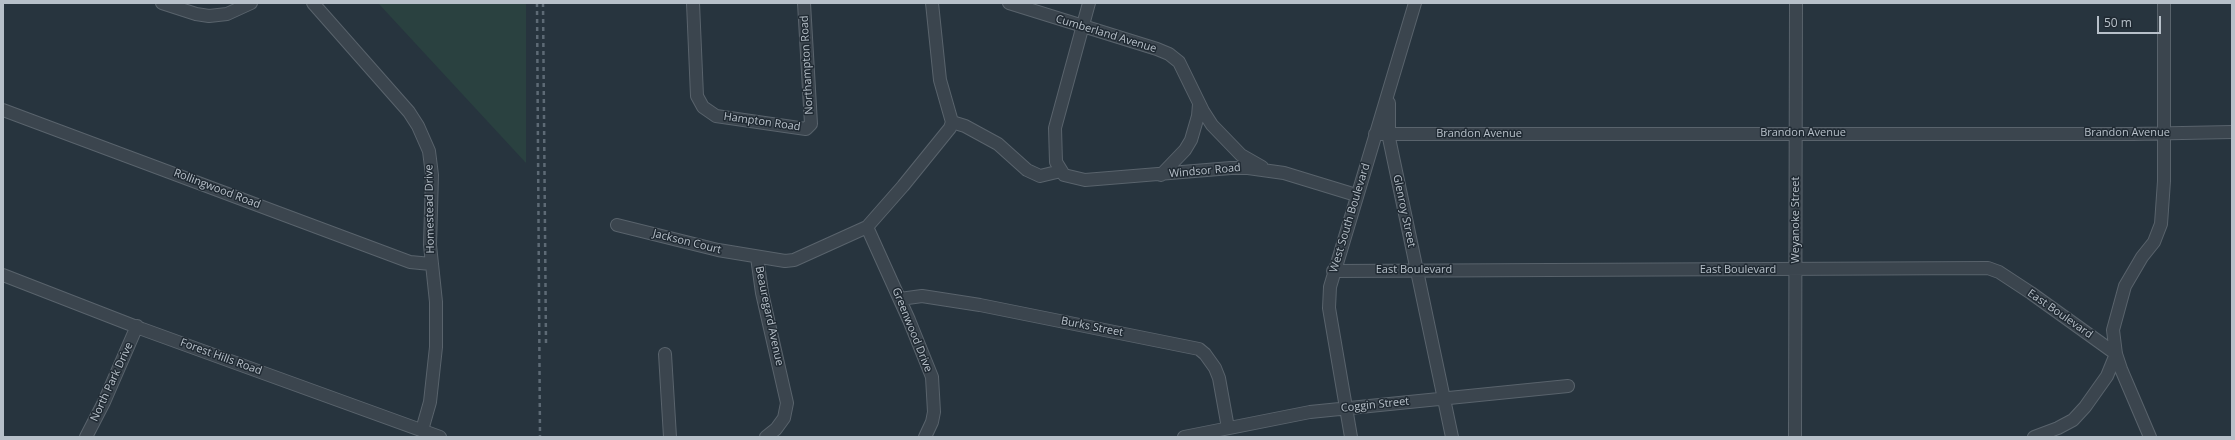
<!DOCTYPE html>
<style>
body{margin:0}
#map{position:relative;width:2235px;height:440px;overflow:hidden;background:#27343e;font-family:"Open Sans",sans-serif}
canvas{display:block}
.frame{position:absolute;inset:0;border:4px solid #b7c0c9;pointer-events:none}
.scale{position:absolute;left:2097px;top:16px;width:64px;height:18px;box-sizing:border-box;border:2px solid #b7c0c9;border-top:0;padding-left:5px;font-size:12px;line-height:14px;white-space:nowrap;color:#b7c0c9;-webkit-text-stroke:3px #202a33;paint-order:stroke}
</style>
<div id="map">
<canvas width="2235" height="440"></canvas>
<div class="frame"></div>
<div class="scale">50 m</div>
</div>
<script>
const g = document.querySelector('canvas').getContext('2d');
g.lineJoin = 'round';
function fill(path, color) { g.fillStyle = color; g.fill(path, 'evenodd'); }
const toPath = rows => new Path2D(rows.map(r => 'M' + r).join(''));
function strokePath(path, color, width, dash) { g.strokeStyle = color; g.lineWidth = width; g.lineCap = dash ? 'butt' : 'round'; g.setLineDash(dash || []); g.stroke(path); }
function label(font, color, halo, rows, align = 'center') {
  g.font = font + ' "Open Sans",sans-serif'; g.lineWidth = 3; g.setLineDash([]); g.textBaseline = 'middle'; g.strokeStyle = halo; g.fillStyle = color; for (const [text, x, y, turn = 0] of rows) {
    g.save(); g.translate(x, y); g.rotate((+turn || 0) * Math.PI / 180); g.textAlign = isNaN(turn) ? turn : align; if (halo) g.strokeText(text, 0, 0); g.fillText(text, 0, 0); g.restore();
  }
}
const green = toPath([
 [378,3,526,3,526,163]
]);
const minor = toPath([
 [162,3,196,14,209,16,227,14,251,3],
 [313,3,409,112,418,126,429,151,432,175,430,245,436,302,436,347,430,402,422,430],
 [693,3,697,96,703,107,716,116,806,129,811,124,804,3],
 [1009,3,1157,49,1169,54,1179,62,1203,111,1212,125,1241,155,1262,167],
 [1089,3,1055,128,1056,162,1064,175,1085,180,1231,168,1248,168,1284,173,1356,195],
 [1389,103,1389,138,1452,437],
 [3,110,410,262,431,264],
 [952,122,965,126,998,144,1027,170,1040,176,1061,171],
 [1375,134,2133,134,2232,132],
 [1161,175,1185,150,1191,140,1198,116,1199,104],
 [617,225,718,250,785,261,794,260,867,227,903,186,950,128,952,122,940,80,932,3],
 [867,227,909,320,932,377,934,412,932,422,925,437],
 [757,257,762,293,787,403,784,418,776,429,766,437],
 [1333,271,1988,268,1999,272,2031,293,2116,354,2107,376,2085,407,2073,420,2058,428,2034,437],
 [3,275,142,329,440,437],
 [900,299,922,296,980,305,1199,349,1205,354,1215,368,1219,378,1228,428],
 [665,354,670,437],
 [86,437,104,402,137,326],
 [1184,437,1310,412,1568,386],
 [1351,437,1329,308,1330,287,1415,3],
 [1795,437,1796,3],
 [2150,437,2121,369,2116,354,2113,330,2125,286,2142,257,2154,242,2161,224,2164,181,2164,3]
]);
const rail = toPath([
 [537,3,540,437],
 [543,3,546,343]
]);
const streetNames = [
 ["Cumberland Avenue",1106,34,17],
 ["Northampton Road",807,65,-93],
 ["Hampton Road",762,122,8],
 ["Brandon Avenue",1803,133],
 ["Brandon Avenue",2127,133],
 ["Brandon Avenue",1479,134],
 ["Windsor Road",1205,171,-5],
 ["Rollingwood Road",217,189,21],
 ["Homestead Drive",430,209,-91],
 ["Glenroy Street",1404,211,78],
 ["West South Boulevard",1350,218,-73],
 ["Weyanoke Street",1796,220,-90],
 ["Jackson Court",687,242,14],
 ["East Boulevard",1414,270],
 ["East Boulevard",1738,270],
 ["East Boulevard",2060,314,35],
 ["Beauregard Avenue",769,316,78],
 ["Burks Street",1092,327,11],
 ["Greenwood Drive",912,330,68],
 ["Forest Hills Road",221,357,20],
 ["North Park Drive",112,382,-65],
 ["Coggin Street",1375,405,-6]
];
fill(green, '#2a4140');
strokePath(minor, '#59636c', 14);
strokePath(minor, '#3b454e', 12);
strokePath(rail, '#5d6a75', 2.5, [4, 4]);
label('11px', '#b7c0c9', '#202a33', streetNames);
</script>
